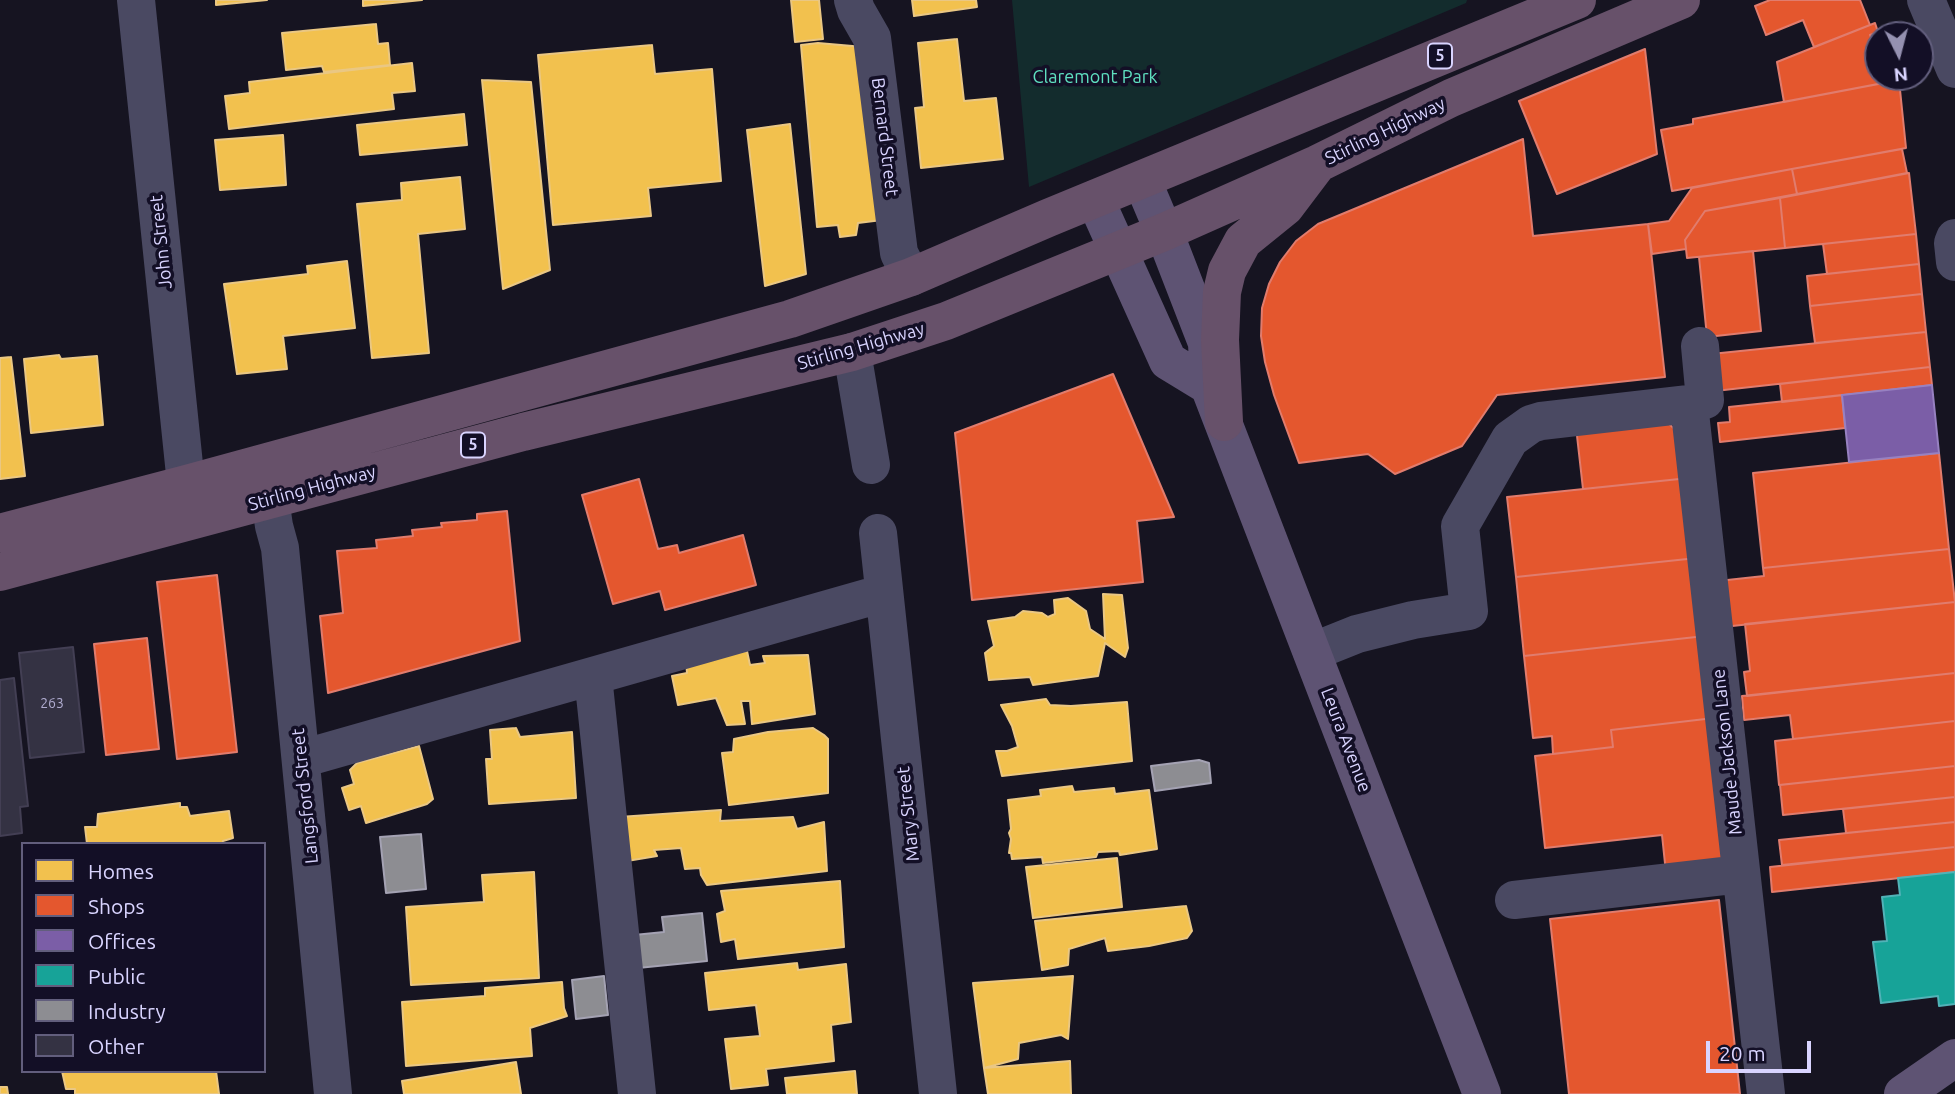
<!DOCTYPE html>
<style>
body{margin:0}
#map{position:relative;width:1955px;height:1094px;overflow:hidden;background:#161421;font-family:Ubuntu,sans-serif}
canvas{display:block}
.legend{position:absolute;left:21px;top:842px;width:245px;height:231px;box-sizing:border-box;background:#130f26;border:2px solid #625e7d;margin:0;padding:9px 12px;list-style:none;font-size:21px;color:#d9d4ff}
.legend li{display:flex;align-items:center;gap:14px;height:35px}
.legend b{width:35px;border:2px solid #625e7d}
.north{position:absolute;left:1864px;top:21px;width:70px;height:70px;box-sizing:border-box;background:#130f26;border:2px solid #625e7d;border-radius:50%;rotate:174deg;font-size:19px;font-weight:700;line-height:28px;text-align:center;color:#d9d4ff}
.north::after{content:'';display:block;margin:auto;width:24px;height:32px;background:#9591b1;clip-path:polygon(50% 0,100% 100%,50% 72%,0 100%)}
.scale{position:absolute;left:1706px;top:1041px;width:105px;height:32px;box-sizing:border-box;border:4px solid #d9d4ff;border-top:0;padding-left:9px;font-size:21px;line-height:24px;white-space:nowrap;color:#d9d4ff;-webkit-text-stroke:5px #130f26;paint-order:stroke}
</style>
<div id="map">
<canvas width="1955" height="1094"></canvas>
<ul class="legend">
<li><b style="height:19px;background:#f2c14e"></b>Homes</li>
<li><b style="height:19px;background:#e4572e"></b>Shops</li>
<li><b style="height:19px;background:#7b5ea7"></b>Offices</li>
<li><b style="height:19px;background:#17a398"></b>Public</li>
<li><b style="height:19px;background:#8d8d92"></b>Industry</li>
<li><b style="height:19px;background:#343243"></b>Other</li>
</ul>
<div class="north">N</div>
<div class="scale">20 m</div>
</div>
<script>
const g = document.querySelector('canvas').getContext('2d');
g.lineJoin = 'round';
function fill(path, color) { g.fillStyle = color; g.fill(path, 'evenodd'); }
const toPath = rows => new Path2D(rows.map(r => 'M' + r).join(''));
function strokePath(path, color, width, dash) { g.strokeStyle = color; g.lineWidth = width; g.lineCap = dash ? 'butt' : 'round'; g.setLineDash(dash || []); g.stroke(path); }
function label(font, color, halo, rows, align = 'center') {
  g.font = font + ' Ubuntu,sans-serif'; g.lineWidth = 7; g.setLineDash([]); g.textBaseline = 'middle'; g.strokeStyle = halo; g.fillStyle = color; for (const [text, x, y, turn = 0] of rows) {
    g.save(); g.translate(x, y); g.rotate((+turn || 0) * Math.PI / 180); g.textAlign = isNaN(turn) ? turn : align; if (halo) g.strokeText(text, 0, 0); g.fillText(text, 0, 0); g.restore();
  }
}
const green = toPath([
 [1012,0,1467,0,1466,3,1029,187]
]);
const homes = toPath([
 [216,0,267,0,216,5,216,0],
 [363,0,422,0,363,6,363,0],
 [791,0,819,0,823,39,795,42,791,0],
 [912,0,976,0,977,7,914,16,912,0],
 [376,24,378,44,388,43,390,65,324,72,322,66,286,70,282,33,376,24],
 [957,39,964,101,996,98,1003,159,921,168,915,108,924,107,918,43,957,39],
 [818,43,864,47,882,220,858,223,856,235,840,237,838,225,817,227,801,45,818,43],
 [652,45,655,74,712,69,721,181,648,188,651,216,553,225,538,55,652,45],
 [412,63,415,91,392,93,394,109,229,129,225,96,250,93,249,82,412,63],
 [482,80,531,82,550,270,503,289,482,80],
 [464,114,467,145,360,155,357,125,464,114],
 [790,124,806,274,765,286,747,130,790,124],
 [283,135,286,185,220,190,215,140,283,135],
 [460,177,465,229,418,234,429,353,372,358,357,204,402,200,401,183,460,177],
 [347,261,355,328,283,336,287,369,237,374,224,284,308,274,307,266,347,261],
 [59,355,61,359,97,356,103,425,31,433,24,359,59,355],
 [11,357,25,476,0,479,0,358,11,357],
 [1103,594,1122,595,1128,648,1125,657,1105,643,1098,676,1033,685,1030,677,989,680,985,653,994,646,988,621,1015,617,1023,611,1042,613,1048,617,1055,614,1054,600,1068,598,1086,611,1090,629,1105,639,1103,594],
 [747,651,750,665,765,663,763,656,808,655,815,714,752,724,750,701,741,701,745,724,727,725,716,698,678,705,672,676,687,673,686,662,747,651],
 [1046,699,1050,705,1071,706,1127,702,1132,761,1002,776,996,751,1007,751,1018,747,1012,726,1001,705,1046,699],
 [516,728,520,737,572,732,576,798,489,804,486,759,492,759,490,730,516,728],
 [813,728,824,735,828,739,828,793,729,805,722,753,733,752,734,739,768,732,813,728],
 [419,746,433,799,427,804,366,823,361,806,349,810,342,788,354,784,350,770,357,763,419,746],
 [1072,786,1074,792,1114,788,1115,794,1149,790,1157,849,1120,855,1119,851,1098,852,1096,857,1043,863,1042,857,1012,859,1011,853,1009,853,1011,839,1009,833,1011,829,1008,800,1041,796,1040,790,1072,786],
 [180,803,180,807,187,807,190,816,229,811,233,838,223,841,223,844,87,844,85,827,97,827,98,814,180,803],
 [721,810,720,821,793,817,797,829,824,822,827,871,707,885,701,875,700,868,685,869,681,848,654,850,657,856,627,861,619,817,721,810],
 [1117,858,1122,907,1033,918,1026,867,1117,858],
 [534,872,539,978,411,985,406,907,484,902,482,875,534,872],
 [840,881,844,947,738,959,735,939,721,942,717,914,725,911,721,891,840,881],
 [1186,906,1192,931,1187,938,1149,946,1108,951,1105,938,1069,949,1068,965,1042,970,1035,921,1186,906],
 [797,963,798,970,846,964,851,1022,831,1025,834,1061,766,1069,768,1085,731,1089,725,1039,760,1036,756,1005,709,1010,705,973,797,963],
 [1073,976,1068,1039,1061,1035,1019,1043,1018,1059,984,1068,973,983,1073,976],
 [562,982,564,1008,567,1016,530,1028,532,1056,406,1066,402,1002,485,996,485,988,562,982],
 [1070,1061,1071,1094,988,1094,984,1068,1070,1061],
 [516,1062,521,1094,404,1094,402,1081,516,1062],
 [62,1071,216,1071,219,1094,75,1094,75,1089,66,1089,62,1071],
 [855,1071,857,1094,787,1094,785,1078,855,1071],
 [0,1087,7,1087,8,1094,0,1094,0,1087]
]);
const shops = toPath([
 [1770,0,1860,0,1870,25,1814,47,1803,20,1766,35,1755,6,1770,0],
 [1875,23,1878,32,1870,35,1878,55,1878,77,1887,77,1889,82,1784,102,1777,62,1875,23],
 [1645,49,1657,154,1557,194,1519,101,1645,49],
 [1899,80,1906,148,1672,191,1661,130,1693,124,1693,119,1899,80],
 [1523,139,1533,236,1648,224,1665,377,1497,395,1462,446,1395,474,1368,454,1299,463,1274,395,1265,362,1261,336,1262,308,1269,284,1280,262,1296,241,1318,224,1523,139],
 [1902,149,1907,173,1797,194,1792,169,1902,149],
 [1792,169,1797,194,1705,211,1685,240,1686,249,1652,254,1648,224,1669,221,1692,188,1792,169],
 [1909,173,1916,234,1785,248,1780,198,1909,173],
 [1780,198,1785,248,1687,258,1685,240,1705,211,1780,198],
 [1916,234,1919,264,1827,274,1823,244,1916,234],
 [1753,251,1761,331,1707,337,1699,257,1753,251],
 [1919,264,1922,294,1810,306,1807,276,1919,264],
 [1922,294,1926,332,1815,343,1810,306,1922,294],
 [1926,332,1930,367,1715,391,1711,354,1926,332],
 [1930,367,1932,385,1782,402,1780,384,1930,367],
 [1113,374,1174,517,1137,521,1143,582,972,600,955,433,1113,374],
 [1842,395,1845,428,1720,442,1718,423,1730,422,1729,407,1842,395],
 [1668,423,1680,434,1689,478,1583,489,1576,427,1668,423],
 [1939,453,1949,549,1763,568,1753,473,1939,453],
 [1689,478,1697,558,1516,577,1507,497,1689,478],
 [639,479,658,549,677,545,679,553,743,535,756,585,665,610,660,591,613,604,582,495,639,479],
 [507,511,520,641,328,693,320,616,343,613,337,551,377,548,376,540,413,536,412,530,442,527,441,523,477,520,477,514,507,511],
 [1949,549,1955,602,1723,627,1718,581,1764,576,1763,568,1949,549],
 [1697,558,1705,636,1524,656,1516,577,1697,558],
 [217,575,237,752,177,759,157,582,217,575],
 [1955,602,1955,673,1747,696,1744,672,1750,671,1745,624,1955,602],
 [1705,636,1714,718,1611,730,1613,747,1553,754,1552,736,1533,738,1524,656,1705,636],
 [147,638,159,749,106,755,94,644,147,638],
 [1955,673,1955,721,1793,739,1790,715,1744,720,1742,696,1955,673],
 [1714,718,1724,866,1666,873,1662,835,1545,848,1535,756,1613,747,1611,730,1714,718],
 [1955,721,1955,766,1779,785,1775,741,1955,721],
 [1955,766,1955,797,1783,815,1780,785,1955,766],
 [1955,797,1955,822,1846,833,1843,809,1955,797],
 [1955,822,1955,847,1782,865,1779,840,1955,822],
 [1955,847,1955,872,1772,892,1770,867,1955,847],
 [1719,900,1740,1094,1569,1094,1550,919,1719,900]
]);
const offices = toPath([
 [1932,385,1939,453,1849,462,1842,395,1932,385]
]);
const public = toPath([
 [1955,872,1955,1004,1939,1006,1938,996,1881,1003,1873,942,1887,941,1882,897,1900,895,1898,878,1955,872]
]);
const industry = toPath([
 [1199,760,1209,763,1211,783,1155,791,1151,766,1199,760],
 [421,834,426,889,386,893,380,837,421,834],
 [702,913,707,961,638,968,634,935,664,932,662,917,702,913],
 [604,976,608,1015,576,1019,572,980,604,976]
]);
const building = toPath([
 [73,647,84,752,30,758,19,653,73,647],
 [14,678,28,806,20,807,22,833,0,836,0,680,14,678]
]);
const minor = toPath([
 [136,0,186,484],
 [853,0,856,10,872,38,899,253,911,277],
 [1926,0,1955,69],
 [1955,238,1953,243,1955,262],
 [852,352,871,465],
 [1689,404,1766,1094],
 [270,499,274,526,280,548,333,1094],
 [878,533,938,1094],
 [1312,652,1357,634,1413,620,1469,611,1460,526,1510,439,1531,424,1541,421,1689,404,1705,400,1700,346],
 [593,676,637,1094],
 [301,759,884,593],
 [1514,900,1741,874]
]);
const major = toPath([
 [1142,180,1164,232,1207,343,1209,386,1482,1094],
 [1095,199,1168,361,1209,386],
 [1903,1094,1955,1058]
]);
const highway = toPath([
 [1224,422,1220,340,1222,292,1227,271,1243,241,1285,207,1316,166],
 [0,533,186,484,790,319,911,277,1048,218,1577,0],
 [0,572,523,432,852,352,946,321,1164,232,1317,164,1451,98,1681,0]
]);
const numberNames = [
 ["263",52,703]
];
const shields = [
 [1440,56,24],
 [473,445,24]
];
const shieldNames = [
 ["5",1440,56],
 ["5",473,445]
];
const parkNames = [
 ["Claremont Park",1095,77]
];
const streetNames = [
 ["Stirling Highway",1385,131,-26],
 ["Bernard Street",885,137,83],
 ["John Street",161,242,-96],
 ["Stirling Highway",861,346,-16],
 ["Stirling Highway",312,488,-15],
 ["Leura Avenue",1346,740,69],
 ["Maude Jackson Lane",1727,752,-96],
 ["Langsford Street",305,796,-96],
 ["Mary Street",908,814,-96]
];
fill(green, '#132c2d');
fill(homes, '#f2c14e');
strokePath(homes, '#eac783', 2);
fill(shops, '#e4572e');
strokePath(shops, '#e17c6d', 2);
fill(offices, '#7b5ea7');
strokePath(offices, '#9781c1', 2);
fill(public, '#17a398');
strokePath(public, '#51b2b7', 2);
fill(industry, '#8d8d92');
strokePath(industry, '#a4a2b3', 2);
fill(building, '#343243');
strokePath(building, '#433f54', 2);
strokePath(minor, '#4a4962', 38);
strokePath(major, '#5e5373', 38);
strokePath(highway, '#67516a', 38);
label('14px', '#b0acd0', null, numberNames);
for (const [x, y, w] of shields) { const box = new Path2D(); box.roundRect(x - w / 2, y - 12.5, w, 25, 5); g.fillStyle = '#130f26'; g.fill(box); strokePath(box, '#d9d4ff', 2); }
label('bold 16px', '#d9d4ff', null, shieldNames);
label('18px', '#5fe0c0', '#130f26', parkNames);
label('18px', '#d9d4ff', '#130f26', streetNames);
</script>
